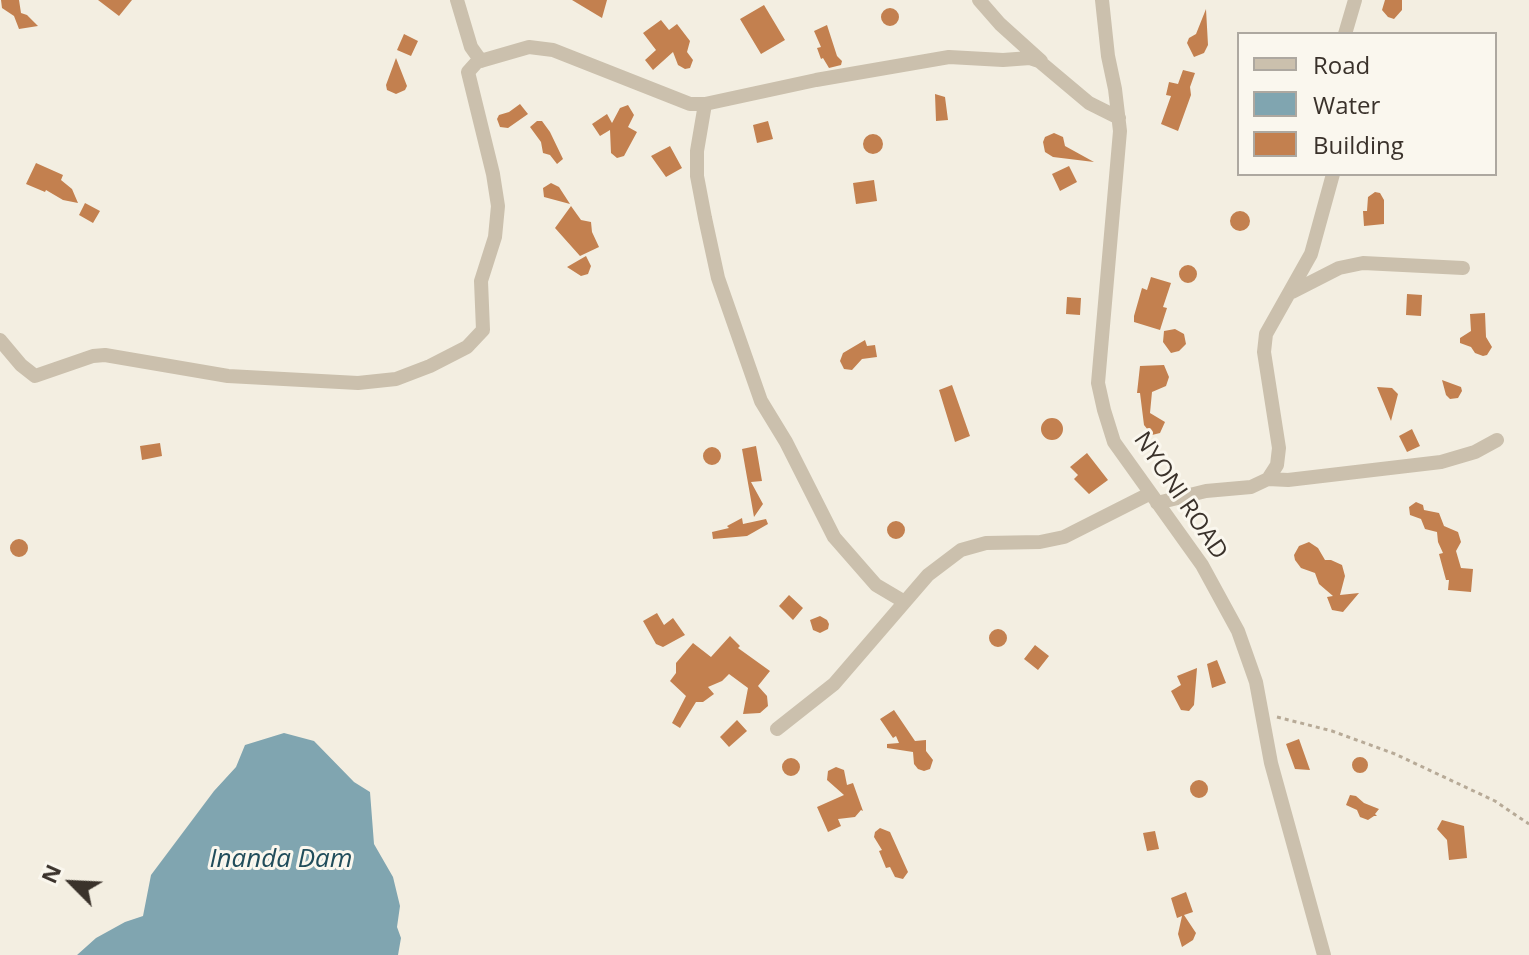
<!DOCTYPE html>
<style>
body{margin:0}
#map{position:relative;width:1529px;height:955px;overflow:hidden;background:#f3eee1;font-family:"Open Sans",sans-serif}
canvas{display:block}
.legend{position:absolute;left:1237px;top:32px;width:260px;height:144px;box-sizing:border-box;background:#faf7ee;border:2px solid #ada8a0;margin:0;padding:10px 14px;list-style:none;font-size:24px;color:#3a322b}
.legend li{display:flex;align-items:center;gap:16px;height:40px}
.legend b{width:40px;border:2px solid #ada8a0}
.north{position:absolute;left:32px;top:843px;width:80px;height:80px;-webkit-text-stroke:6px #faf7ee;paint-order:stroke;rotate:294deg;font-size:22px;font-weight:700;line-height:32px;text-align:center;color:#3a322b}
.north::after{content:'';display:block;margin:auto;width:28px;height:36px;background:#3a322b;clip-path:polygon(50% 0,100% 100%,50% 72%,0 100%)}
</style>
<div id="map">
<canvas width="1529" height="955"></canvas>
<ul class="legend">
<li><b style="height:10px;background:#cbc0ad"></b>Road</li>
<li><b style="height:22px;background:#80a5b0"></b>Water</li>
<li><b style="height:22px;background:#c3804f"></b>Building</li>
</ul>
<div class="north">N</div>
</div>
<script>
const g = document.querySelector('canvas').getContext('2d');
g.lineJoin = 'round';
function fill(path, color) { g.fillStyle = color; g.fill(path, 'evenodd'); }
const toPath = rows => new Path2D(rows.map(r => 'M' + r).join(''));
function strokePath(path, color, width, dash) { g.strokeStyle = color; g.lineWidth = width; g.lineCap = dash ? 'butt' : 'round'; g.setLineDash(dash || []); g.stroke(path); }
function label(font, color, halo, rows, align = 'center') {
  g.font = font + ' "Open Sans",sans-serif'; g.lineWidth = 6; g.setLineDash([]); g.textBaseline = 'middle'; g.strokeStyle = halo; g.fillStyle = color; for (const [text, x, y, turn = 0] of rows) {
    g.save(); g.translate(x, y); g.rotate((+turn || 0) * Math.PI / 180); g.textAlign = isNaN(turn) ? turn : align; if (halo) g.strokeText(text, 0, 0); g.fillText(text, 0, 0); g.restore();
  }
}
const water = toPath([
 [284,733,314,741,354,782,370,792,374,844,393,877,400,906,397,927,401,938,398,955,77,955,96,938,125,922,143,916,151,875,214,791,236,767,245,745]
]);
const building = toPath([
 [1,0,19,0,21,13,27,15,38,26,19,29,14,16,2,8],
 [98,0,132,0,119,16],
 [572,0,607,0,602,18],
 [1385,0,1402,0,1402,10,1394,19,1388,17,1382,10],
 [764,5,785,40,761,54,740,19],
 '881 17a9 9 0 1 1 18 0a9 9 0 1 1-18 0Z',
 [1206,9,1208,45,1204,53,1194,57,1187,43,1189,38,1196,34],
 [661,20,669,30,677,24,690,41,687,52,693,60,690,68,685,69,678,65,673,52,653,70,645,60,656,50,643,33],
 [827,25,837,56,842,61,841,65,829,68,823,58,821,59,817,48,821,47,814,31],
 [404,34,418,41,411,56,397,50],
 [396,58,407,86,405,90,396,94,387,90,386,85],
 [1183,70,1195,73,1190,87,1191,95,1178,131,1161,124,1171,96,1166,95,1169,82,1178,84],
 [935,94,945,97,948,120,936,121],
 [520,104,528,114,508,128,500,127,497,119,499,115,509,112],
 [628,105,634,115,628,127,637,132,624,156,617,158,611,153,610,130,600,136,592,124,607,114,612,123,620,108],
 [537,121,542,121,550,132,563,159,557,164,550,155,543,153,541,142,530,127],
 [768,121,773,139,757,143,753,125],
 [1054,133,1063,137,1065,146,1094,162,1053,157,1045,152,1043,142,1045,137],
 '863 144a10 10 0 1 1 20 0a10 10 0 1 1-20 0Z',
 [670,146,682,168,666,177,651,156],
 [36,163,63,175,61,180,72,189,78,203,63,200,46,190,45,192,26,184],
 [1069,166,1077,182,1060,191,1052,174],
 [874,180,877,201,856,204,853,183],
 [551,183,559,187,570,204,544,197,543,188],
 [1375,192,1380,193,1384,200,1384,224,1364,226,1363,211,1367,211,1368,197],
 [85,203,100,211,93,223,79,215],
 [571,206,581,220,591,222,592,232,599,247,580,256,555,228],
 '1230 221a10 10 0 1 1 20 0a10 10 0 1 1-20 0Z',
 [586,256,591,266,588,274,581,276,567,267],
 '1179 274a9 9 0 1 1 18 0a9 9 0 1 1-18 0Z',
 [1151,277,1171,283,1163,307,1167,308,1160,330,1134,322,1134,316,1142,288,1147,290],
 [1407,294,1422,295,1421,316,1406,315],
 [1067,297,1081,298,1080,315,1066,314],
 [1485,313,1486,337,1492,347,1487,355,1483,356,1475,353,1471,347,1460,343,1460,338,1471,331,1470,314],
 [1175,329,1184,334,1186,344,1179,351,1171,353,1163,342,1164,331],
 [865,340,867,346,875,345,877,357,862,359,852,370,844,369,840,361,843,353],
 [1164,365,1169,377,1166,386,1152,392,1150,413,1165,422,1160,433,1152,435,1144,425,1140,393,1137,393,1140,366],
 [1442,380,1461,387,1462,391,1458,398,1450,399,1446,395],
 [952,385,970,436,955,442,939,390],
 [1377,387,1392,388,1398,394,1391,421],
 '1041 429a11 11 0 1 1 22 0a11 11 0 1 1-22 0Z',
 [1412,429,1420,446,1407,452,1399,436],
 [160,443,162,456,142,460,140,446],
 [756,446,762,481,751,482,763,504,754,517,742,449],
 '703 456a9 9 0 1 1 18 0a9 9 0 1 1-18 0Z',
 [1087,453,1108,480,1089,494,1074,479,1078,475,1070,467],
 [1416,502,1423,505,1424,510,1439,513,1444,526,1458,532,1461,542,1456,551,1461,568,1473,569,1471,592,1448,590,1449,580,1446,580,1439,554,1443,553,1438,542,1437,532,1425,529,1421,519,1410,515,1409,507],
 [742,518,743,524,766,519,768,524,747,536,713,539,712,532,729,528,727,526],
 '887 530a9 9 0 1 1 18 0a9 9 0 1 1-18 0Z',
 '10 548a9 9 0 1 1 18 0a9 9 0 1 1-18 0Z',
 [1309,542,1318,548,1325,560,1331,560,1342,565,1345,576,1340,595,1359,593,1343,612,1332,610,1327,597,1333,596,1319,584,1315,573,1301,568,1295,560,1294,555,1299,546],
 [789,595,803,608,793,620,779,606],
 [657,613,664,625,673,618,685,635,663,647,656,644,643,621],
 [820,616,827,620,829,624,828,629,820,633,813,630,810,620],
 '989 638a9 9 0 1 1 18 0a9 9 0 1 1-18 0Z',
 [730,636,740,646,738,648,770,671,758,686,767,696,768,706,760,713,743,714,748,688,729,674,722,681,708,687,714,694,703,702,696,702,680,728,672,723,686,696,670,681,676,673,676,663,693,643,711,657],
 [1035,645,1049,656,1038,670,1024,659],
 [1217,660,1226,683,1212,688,1207,664],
 [1197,668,1194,705,1189,711,1181,710,1171,691,1181,685,1177,676],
 [894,710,915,741,926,740,926,751,933,760,930,769,924,771,918,769,914,764,913,752,887,748,887,744,899,743,896,736,893,738,880,719],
 [737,720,747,731,729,747,720,737],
 [1299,739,1310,770,1295,769,1286,744],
 '1352 765a8 8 0 1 1 16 0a8 8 0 1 1-16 0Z',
 '782 767a9 9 0 1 1 18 0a9 9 0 1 1-18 0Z',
 [836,767,844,770,847,785,853,783,863,811,861,810,855,817,838,819,841,826,828,832,817,807,844,795,827,780,828,771],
 '1190 789a9 9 0 1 1 18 0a9 9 0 1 1-18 0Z',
 [1350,795,1356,796,1364,803,1379,809,1375,814,1377,816,1374,816,1368,820,1360,817,1357,810,1346,805],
 [1442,820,1464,826,1467,858,1449,860,1447,840,1437,829],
 [880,828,890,832,908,872,903,879,895,877,890,867,886,868,879,851,882,850,874,837,875,832],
 [1155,831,1159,849,1147,851,1143,833],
 [1186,892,1193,912,1184,915,1196,933,1193,940,1182,947,1178,934,1182,916,1177,918,1171,898]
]);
const path = toPath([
 [1277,717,1332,731,1395,754,1495,801,1529,824]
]);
const minor = toPath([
 [457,0,471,47,481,61],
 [979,0,1000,24,1041,61],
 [1102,0,1108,56,1115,89,1120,131,1098,383,1104,410,1114,442,1202,565,1238,631,1256,682,1271,763,1324,955],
 [1345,34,1355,0],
 [705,104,697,151,697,176,705,218,718,278,761,401,786,442,834,537,876,585,903,601],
 [1292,292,1339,268,1363,263,1463,268],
 [0,340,21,365,35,376,93,356,105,355,228,376,358,383,396,379,430,366,467,347,483,330,481,281,495,237,498,206,493,174,468,72,477,62,529,47,553,50,690,104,705,104,816,80,949,57,1003,60,1030,58,1039,61,1089,103,1119,118],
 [1268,479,1288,480,1441,462,1475,452,1497,440],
 [1157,503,1206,491,1251,487,1268,479,1277,465,1279,448,1264,352,1266,334,1311,254,1333,174],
 [777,729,834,684,928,575,961,550,986,543,1040,542,1064,537,1149,494]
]);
const streetNames = [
 ["NYONI ROAD",1180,496,56]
];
const waterNames = [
 ["Inanda Dam",281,860]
];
fill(water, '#80a5b0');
fill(building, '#c3804f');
strokePath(path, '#b7aa97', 3, [4, 4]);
strokePath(minor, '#cbc0ad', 14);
label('24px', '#3a322b', '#faf7ee', streetNames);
label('italic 26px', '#214d5b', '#faf7ee', waterNames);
</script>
